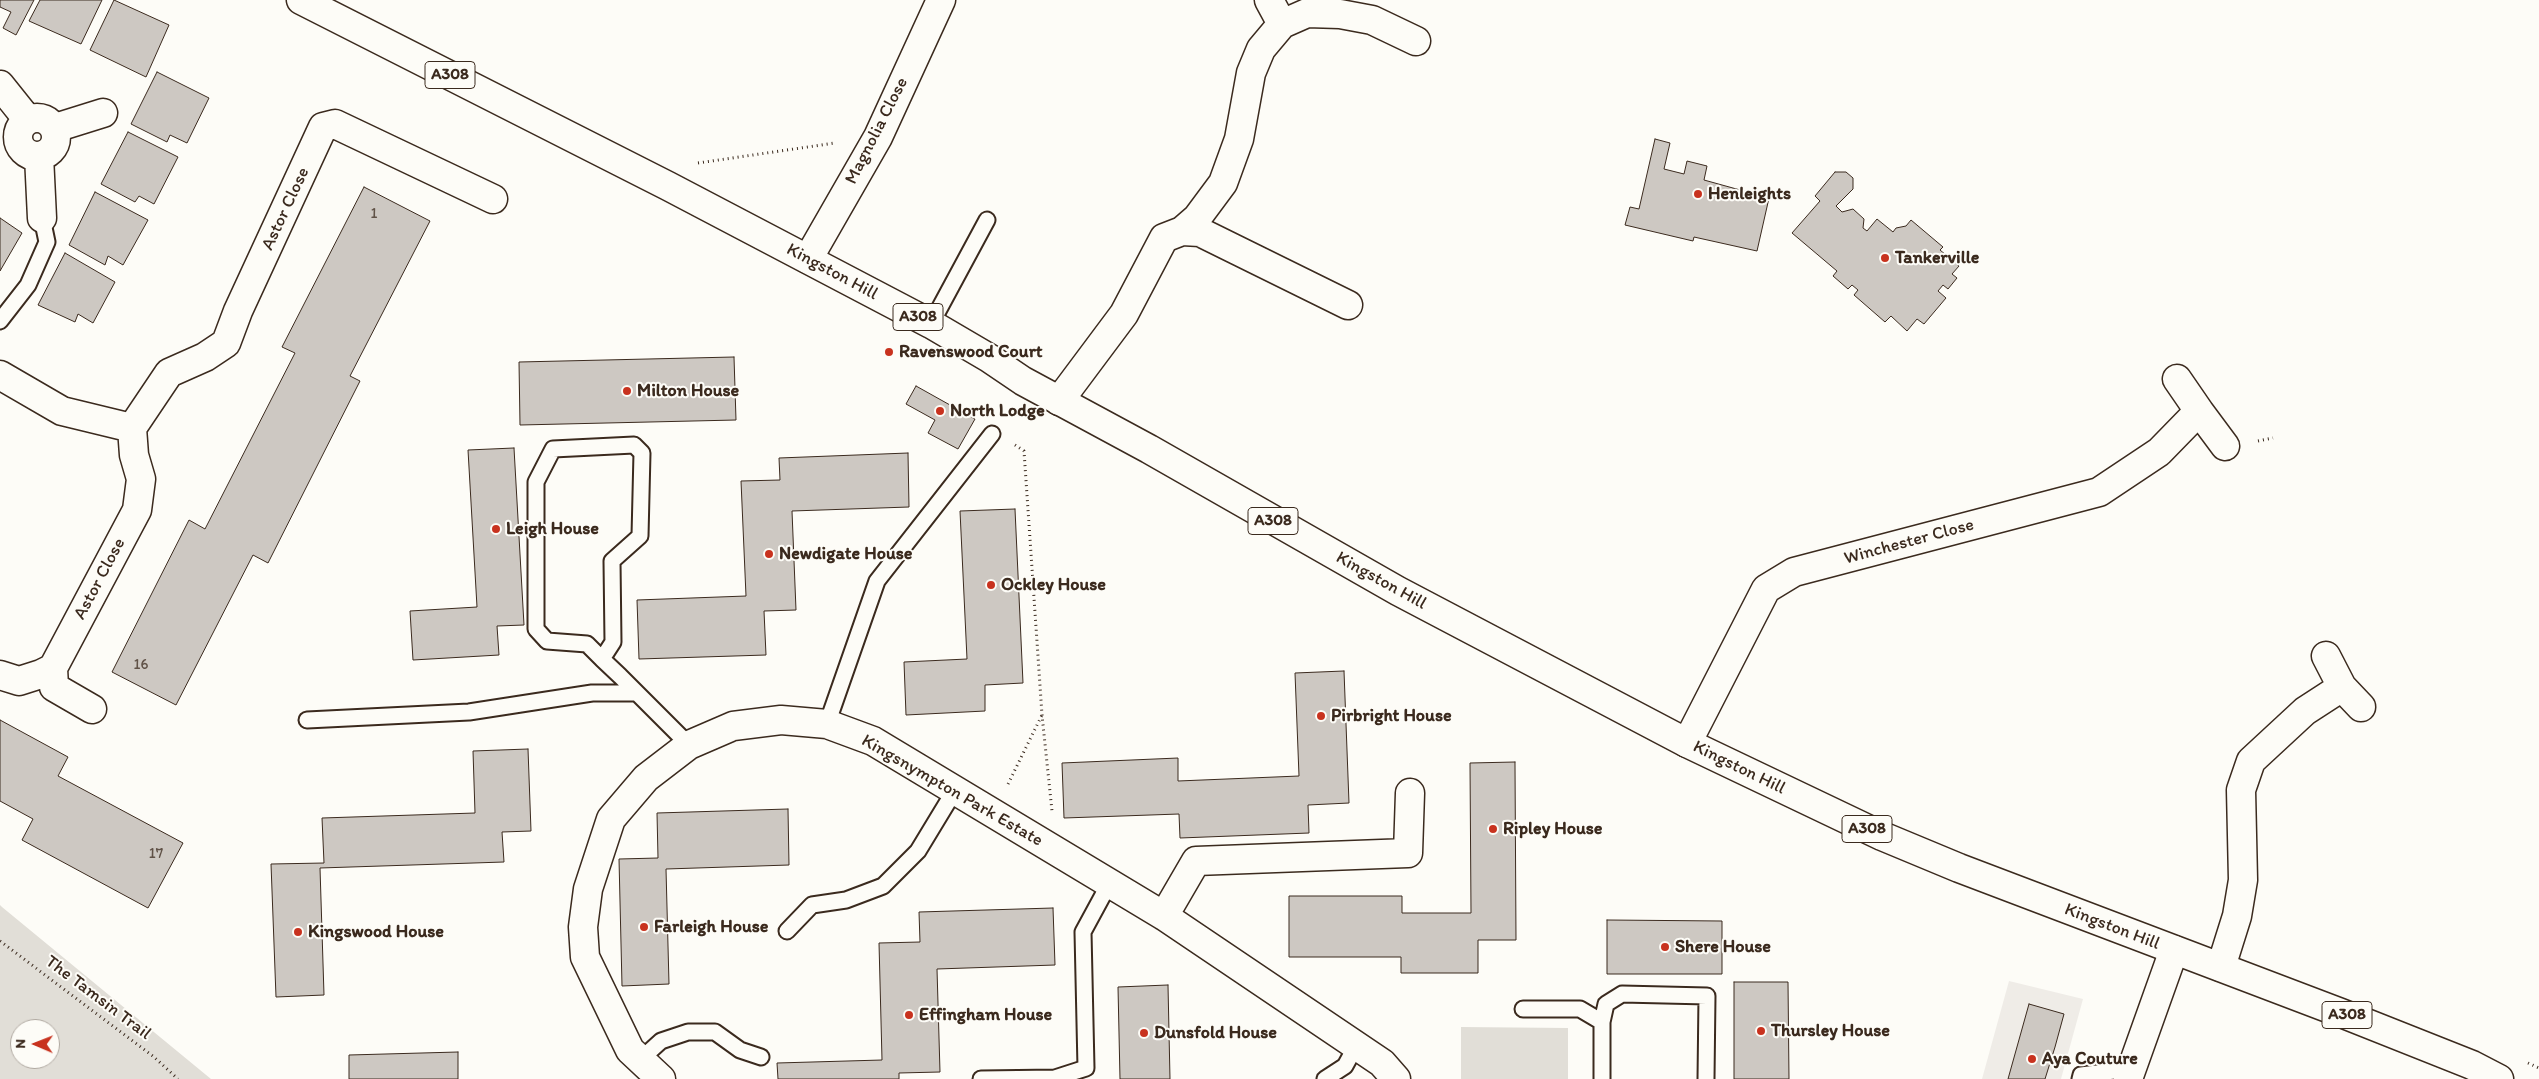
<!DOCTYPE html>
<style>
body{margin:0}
#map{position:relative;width:2539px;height:1079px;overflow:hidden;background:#fdfcf7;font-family:Itim,sans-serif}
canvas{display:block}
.north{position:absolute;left:10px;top:1019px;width:50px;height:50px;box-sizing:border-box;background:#fdfcf7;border:1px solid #afa8a0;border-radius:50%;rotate:271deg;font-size:14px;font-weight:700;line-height:20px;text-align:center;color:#3b2a1e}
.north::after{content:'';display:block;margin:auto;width:18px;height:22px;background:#c8321e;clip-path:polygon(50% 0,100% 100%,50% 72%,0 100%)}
</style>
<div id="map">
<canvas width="2539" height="1079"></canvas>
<div class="north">N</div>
</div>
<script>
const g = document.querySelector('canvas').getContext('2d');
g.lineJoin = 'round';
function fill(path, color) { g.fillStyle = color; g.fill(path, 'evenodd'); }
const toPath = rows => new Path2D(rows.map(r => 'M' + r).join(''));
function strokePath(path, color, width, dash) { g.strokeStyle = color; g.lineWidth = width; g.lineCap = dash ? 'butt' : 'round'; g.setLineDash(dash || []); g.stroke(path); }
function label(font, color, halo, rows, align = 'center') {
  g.font = font + ' Itim,sans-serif'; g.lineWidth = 4; g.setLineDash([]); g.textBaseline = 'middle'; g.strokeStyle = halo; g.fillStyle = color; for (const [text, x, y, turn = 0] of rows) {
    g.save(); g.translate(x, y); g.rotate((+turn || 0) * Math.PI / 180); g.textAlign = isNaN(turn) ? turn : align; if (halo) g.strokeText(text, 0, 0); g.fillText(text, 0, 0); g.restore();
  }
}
const built = toPath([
 [2009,981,2083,999,2061,1079,1982,1079]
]);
const green = toPath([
 [0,905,2,907,211,1079,0,1079],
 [20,1029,50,1029,50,1059,20,1059],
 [1461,1027,1568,1028,1568,1079,1461,1079]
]);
const building = toPath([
 [0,0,34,0,16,35,3,28,11,12,0,7,0,0],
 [40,0,102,0,81,44,29,21,40,0],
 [114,0,169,25,146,77,90,50,114,0],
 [157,72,209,98,187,143,170,135,167,142,131,124,157,72],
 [128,132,178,157,154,204,139,196,135,202,101,184,128,132],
 [1655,139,1670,143,1664,169,1684,174,1687,161,1707,166,1704,180,1769,198,1757,251,1694,237,1693,241,1625,225,1630,207,1639,209,1655,139],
 [1835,172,1846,172,1853,178,1853,189,1836,206,1842,212,1853,209,1864,219,1863,228,1867,231,1877,219,1893,232,1896,228,1906,226,1911,220,1943,247,1940,250,1959,266,1952,274,1957,278,1948,289,1943,285,1938,291,1946,298,1924,324,1917,319,1907,331,1891,316,1885,322,1854,295,1858,290,1852,285,1848,289,1833,276,1837,271,1792,233,1820,201,1815,196,1835,172],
 [364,187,430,221,350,376,360,381,268,563,253,555,176,705,112,672,189,520,205,529,295,353,282,347,364,187],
 [95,192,148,220,123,265,108,256,105,265,69,245,95,192],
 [0,218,22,233,0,271,0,218],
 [65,253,115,282,93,323,78,314,75,322,38,305,65,253],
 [734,357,736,420,520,425,519,362,734,357],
 [916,386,975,419,958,449,928,433,935,420,906,404,916,386],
 [514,448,524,625,497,626,499,655,413,660,410,611,477,607,468,450,514,448],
 [908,453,909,507,792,511,796,610,764,611,766,655,639,659,637,600,746,596,741,481,780,480,779,458,908,453],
 [1015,509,1023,683,985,685,985,711,906,715,904,662,967,659,960,511,1015,509],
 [1344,671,1349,803,1308,805,1309,833,1180,838,1179,814,1064,818,1062,763,1178,758,1178,781,1299,776,1295,673,1344,671],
 [0,720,68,757,58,776,183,843,148,908,22,840,33,819,0,801,0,720],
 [528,749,531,831,502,832,504,862,320,868,324,995,276,997,271,864,324,863,322,818,475,813,473,751,528,749],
 [1515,762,1516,940,1478,940,1478,973,1401,973,1401,957,1289,957,1289,896,1402,896,1402,913,1471,913,1470,763,1515,762],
 [788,809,789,865,666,869,669,984,622,986,619,859,658,858,657,813,788,809],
 [1053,908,1055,965,937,969,940,1072,899,1073,899,1079,778,1079,777,1063,882,1060,879,943,920,942,919,912,1053,908],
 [1607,920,1722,921,1722,974,1607,974,1607,920],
 [1734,982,1788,982,1789,1079,1734,1079,1734,982],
 [1168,985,1170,1079,1120,1079,1118,987,1168,985],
 [2029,1004,2064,1014,2055,1047,2045,1079,2008,1079,2029,1004],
 [458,1052,458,1079,349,1079,349,1055,458,1052]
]);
const path = toPath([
 [698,163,835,143],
 [2258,441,2273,438],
 [1015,445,1024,451,1042,715,1052,811],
 [1008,784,1042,715],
 [0,941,154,1057,178,1079],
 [2528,1063,2539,1068]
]);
const lane = toPath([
 [0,321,28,285,47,242,42,218],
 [931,324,987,220],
 [602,659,613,642,612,561,640,536,642,453,634,445,553,449,536,482,536,629,547,641,587,644,602,659,620,676,689,745],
 [307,720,469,712,592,693,637,693],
 [827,724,877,581,992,434],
 [787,931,812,905,846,900,883,886,918,851,955,790],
 [1523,1009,1580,1009,1602,1022],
 [640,1060,661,1041,688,1032,715,1032,740,1050,761,1057],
 [981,1079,1055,1078,1086,1068,1083,932,1109,884],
 [1325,1079,1345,1066,1356,1046],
 [1602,1079,1602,1022,1606,1004,1622,994,1707,996,1706,1079],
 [2080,1079,2081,1075,2131,1069]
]);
const street = toPath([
 [1269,0,1282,24],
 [0,85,28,120],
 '18 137a19 19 0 1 1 38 0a19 19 0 1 1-38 0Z',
 [55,128,103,113],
 [39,156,42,218],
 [1182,231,1197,218,1223,183,1239,139,1251,73,1261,49,1282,24,1307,13,1340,14,1372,20,1416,41],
 [808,259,878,137,941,0],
 [0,375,62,411,132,428,134,455,141,479,137,510,53,668,41,674,19,681,0,675],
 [1059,401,1124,314,1164,238,1182,231,1200,232,1348,305],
 [2199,411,2225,446],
 [132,428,169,373,205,357,226,343,238,311,323,127,335,124,493,199],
 [53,668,54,687,92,709],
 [2342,687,2361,707],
 [1687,743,1766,589,1794,572,2099,492,2159,452,2199,411,2177,379],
 [1164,916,1196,861,1408,853,1410,793],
 [2221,967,2237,916,2243,880,2241,790,2251,761,2305,711,2342,687,2326,656],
 [661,1079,630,1050,585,957,583,927,588,889,611,819,646,778,689,745,733,726,781,720,827,724,873,741,1164,916,1382,1063,1396,1079],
 [2128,1079,2174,950]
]);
const primary = toPath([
 [301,0,668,186,931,324,989,358,1023,381,1149,449,1398,591,1687,743,1882,836,1959,868,2341,1013,2472,1065,2499,1079]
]);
const markers = [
 [1698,194,5,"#c8321e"],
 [1885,258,5,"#c8321e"],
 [889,352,5,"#c8321e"],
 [627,391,5,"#c8321e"],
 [940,411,5,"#c8321e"],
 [496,529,5,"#c8321e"],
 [769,554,5,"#c8321e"],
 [991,585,5,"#c8321e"],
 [1321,716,5,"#c8321e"],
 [1493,829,5,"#c8321e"],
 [644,927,5,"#c8321e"],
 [298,932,5,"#c8321e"],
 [1665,947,5,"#c8321e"],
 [909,1015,5,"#c8321e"],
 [1761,1031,5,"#c8321e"],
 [1144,1033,5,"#c8321e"],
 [2032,1059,5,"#c8321e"]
];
const numberNames = [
 ["1",374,214],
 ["16",141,665],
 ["17",156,854]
];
const shields = [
 [450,75,50],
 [918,317,50],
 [1273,521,50],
 [1867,829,50],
 [2347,1015,50]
];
const shieldNames = [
 ["A308",450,75],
 ["A308",918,317],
 ["A308",1273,521],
 ["A308",1867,829],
 ["A308",2347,1015]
];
const streetNames = [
 ["Magnolia Close",877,131,-63],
 ["Astor Close",286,209,-65],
 ["Kingston Hill",832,272,28],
 ["Winchester Close",1909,542,-15],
 ["Astor Close",100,579,-62],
 ["Kingston Hill",1381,581,29],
 ["Kingston Hill",1739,768,26],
 ["Kingsnympton Park Estate",952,791,30],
 ["Kingston Hill",2112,927,21],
 ["The Tamsin Trail",98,998,37]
];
const poiNames = [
 ["Henleights",1708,194],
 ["Tankerville",1895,258],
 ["Ravenswood Court",899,352],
 ["Milton House",637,391],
 ["North Lodge",950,411],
 ["Leigh House",506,529],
 ["Newdigate House",779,554],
 ["Ockley House",1001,585],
 ["Pirbright House",1331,716],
 ["Ripley House",1503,829],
 ["Farleigh House",654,927],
 ["Kingswood House",308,932],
 ["Shere House",1675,947],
 ["Effingham House",919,1015],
 ["Thursley House",1771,1031],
 ["Dunsfold House",1154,1033],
 ["Aya Couture",2042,1059]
];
fill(built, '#efece7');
fill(green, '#e1ded7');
fill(building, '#cdc8c2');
strokePath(building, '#3b2a1e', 1);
strokePath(lane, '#3b2a1e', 19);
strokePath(street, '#3b2a1e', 31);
strokePath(primary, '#3b2a1e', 31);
strokePath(path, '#3b2a1e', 3, [1, 4]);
strokePath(lane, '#fdfcf7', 15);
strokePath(street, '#fdfcf7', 28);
strokePath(primary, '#fdfcf7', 28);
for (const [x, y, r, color] of markers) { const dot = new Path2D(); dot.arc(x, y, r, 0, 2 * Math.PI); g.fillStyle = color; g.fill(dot); strokePath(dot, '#fdfcf7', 2); }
label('15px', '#605247', null, numberNames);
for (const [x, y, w] of shields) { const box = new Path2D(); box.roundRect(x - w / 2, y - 13.5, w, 27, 4); g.fillStyle = '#fdfcf7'; g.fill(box); strokePath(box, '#3b2a1e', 1); }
label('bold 16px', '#3b2a1e', null, shieldNames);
label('18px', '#3b2a1e', '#fdfcf7', streetNames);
label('bold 18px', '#3b2a1e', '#fdfcf7', poiNames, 'left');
</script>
